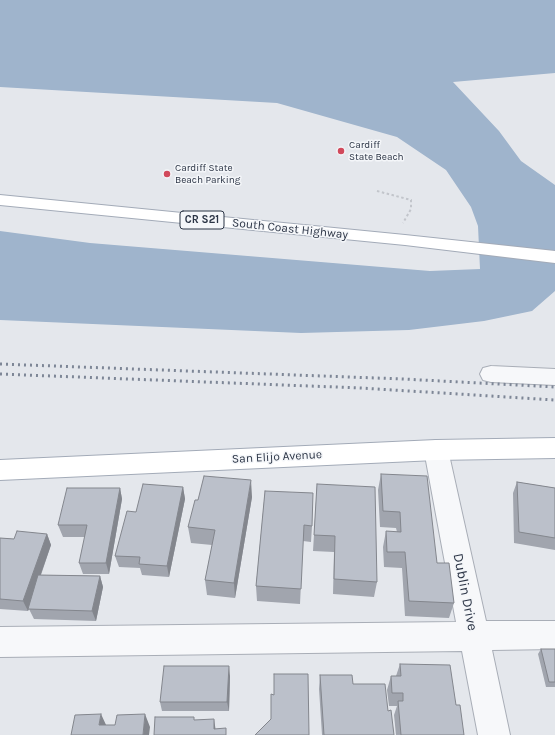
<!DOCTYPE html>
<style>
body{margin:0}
canvas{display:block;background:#e4e7ec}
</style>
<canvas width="555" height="735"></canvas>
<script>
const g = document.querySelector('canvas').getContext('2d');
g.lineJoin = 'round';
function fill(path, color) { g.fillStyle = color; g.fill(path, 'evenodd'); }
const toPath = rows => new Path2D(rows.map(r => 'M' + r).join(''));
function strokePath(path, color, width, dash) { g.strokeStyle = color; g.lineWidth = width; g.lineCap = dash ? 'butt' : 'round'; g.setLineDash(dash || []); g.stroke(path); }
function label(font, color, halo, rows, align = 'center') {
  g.font = font + ' Karla,sans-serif'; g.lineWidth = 3; g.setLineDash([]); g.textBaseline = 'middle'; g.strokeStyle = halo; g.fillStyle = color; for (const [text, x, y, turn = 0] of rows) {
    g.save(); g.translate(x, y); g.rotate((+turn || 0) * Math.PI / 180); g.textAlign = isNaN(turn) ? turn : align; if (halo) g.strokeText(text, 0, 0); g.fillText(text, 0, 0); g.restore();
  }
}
const water = toPath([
 [0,0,555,0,555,73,453,82,499,131,521,161,555,185,555,291,532,311,484,321,409,330,301,333,0,320,0,231,90,243,430,271,480,269,478,226,471,207,446,170,397,137,277,103,0,87]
]);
const path = toPath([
 [377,191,411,200,411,209,403,223]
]);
const minor = toPath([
 [491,366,555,369,555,385,491,382,483,380,480,374,483,368,491,366],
 [436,440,445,443,448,450,486,621,555,621,555,649,492,650,510,735,478,735,462,651,0,657,0,627,456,622,424,450,427,443,436,440]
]);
const major = toPath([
 [0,195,405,235,555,251,555,263,405,245,0,205,0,195],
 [555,438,555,458,436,460,0,480,0,460,436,440,555,438]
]);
const rail = toPath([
 [0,364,403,379,555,387],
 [0,374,361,388,555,400]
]);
const wall = toPath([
 [381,474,437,563,454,603,449,618,405,616,402,568,384,567,383,547,386,531,397,532,396,528,380,527,378,490],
 [517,482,555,488,555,550,514,543,513,493],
 [317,484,377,582,374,597,333,594,334,552,313,551],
 [183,487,185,499,169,577,142,575,140,568,119,567,115,556,136,512],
 [120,488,122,499,109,574,83,574,79,563,85,537,63,537,58,525],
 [265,491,312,526,311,542,303,541,300,604,257,601,256,586],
 [252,497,235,598,207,595,205,580,212,545,191,543,188,527,198,500],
 [47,534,51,545,41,575,100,576,103,587,96,621,34,619,29,609,28,611,0,609,0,538,14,539],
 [541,649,555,649,555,687,546,687,538,654],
 [400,664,456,705,464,735,396,735,394,715,397,706,389,706,387,690,391,676,396,676],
 [320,675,353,684,394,735,322,735,319,689],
 [230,676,229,711,162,711,160,702]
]);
const shadedWall = toPath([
 [251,480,252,497,235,598,234,583],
 [183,487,185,499,169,577,167,566],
 [120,488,122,499,109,574,106,563],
 [47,534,51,545,28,611,23,601],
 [100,576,103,587,96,621,92,611],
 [229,666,230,676,229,711,227,702],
 [101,714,107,727,99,725],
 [145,714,150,727,149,735,143,735],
 [214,719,216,732,214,729]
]);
const building = toPath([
 [381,474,427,476,437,563,449,563,454,603,409,601,405,552,387,552,386,531,401,532,400,512,383,511,381,474],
 [204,476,251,480,234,583,205,580,215,530,188,527,195,500,198,500,204,476],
 [517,482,555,488,555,538,519,532,517,482],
 [143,484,183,487,167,566,139,564,140,557,115,556,127,511,136,512,143,484],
 [317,484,375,487,377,582,334,579,335,536,314,535,317,484],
 [67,488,120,488,106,563,79,563,87,525,58,525,67,488],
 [265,491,313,493,312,526,304,525,301,589,256,586,265,491],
 [17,531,47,534,23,601,0,599,0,538,14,539,17,531],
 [38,575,100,576,92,611,28,609,38,575],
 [541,649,555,649,555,682,549,682,541,649],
 [400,664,450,665,456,705,460,705,464,735,401,735,398,701,403,701,403,693,392,693,391,676,401,676,400,664],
 [164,666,229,666,227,702,160,702,164,666],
 [274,674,308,674,309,735,255,735,271,719,271,694,274,695,274,674],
 [320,675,352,675,353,684,385,684,388,711,391,710,394,735,324,735,320,675],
 [101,714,99,725,115,725,117,715,145,714,143,735,71,735,75,715,101,714],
 [155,717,194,717,194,720,214,719,214,729,226,728,226,735,154,735,155,717]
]);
const markers = [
 [341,151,4,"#d1495b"],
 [167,174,4,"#d1495b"]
];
const farPoinames = [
 ["Cardiff",349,145],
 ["State Beach",349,157],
 ["Cardiff State",175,168],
 ["Beach Parking",175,180]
];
const shields = [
 [202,220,44]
];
const shieldNames = [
 ["CR S21",202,220]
];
const streetNames = [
 ["South Coast Highway",290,229,6],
 ["San Elijo Avenue",277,457,-3]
];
const nearStreetnames = [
 ["Dublin Drive",465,592,79]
];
fill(water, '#9fb4cc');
strokePath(minor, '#a9aeb7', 2);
strokePath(major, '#a3abb8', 2);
strokePath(path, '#c2c5cb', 2, [2.5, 2.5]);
fill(minor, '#f7f8fa');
fill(major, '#fff');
strokePath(rail, '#7d8696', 3, [2, 4]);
fill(wall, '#a1a5ae');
fill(shadedWall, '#83868d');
fill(building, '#bbc0ca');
strokePath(building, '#83868d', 1);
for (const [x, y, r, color] of markers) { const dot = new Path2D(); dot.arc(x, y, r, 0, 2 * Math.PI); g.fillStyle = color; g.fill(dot); strokePath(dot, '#f4f6f9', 1.5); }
label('10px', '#2b3445', '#f4f6f9', farPoinames, 'left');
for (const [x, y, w] of shields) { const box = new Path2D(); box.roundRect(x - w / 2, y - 9, w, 18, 3); g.fillStyle = '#f4f6f9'; g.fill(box); strokePath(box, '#2b3445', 1); }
label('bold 11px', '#2b3445', null, shieldNames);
label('12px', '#2b3445', '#f4f6f9', streetNames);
label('14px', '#2b3445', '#f4f6f9', nearStreetnames);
</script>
